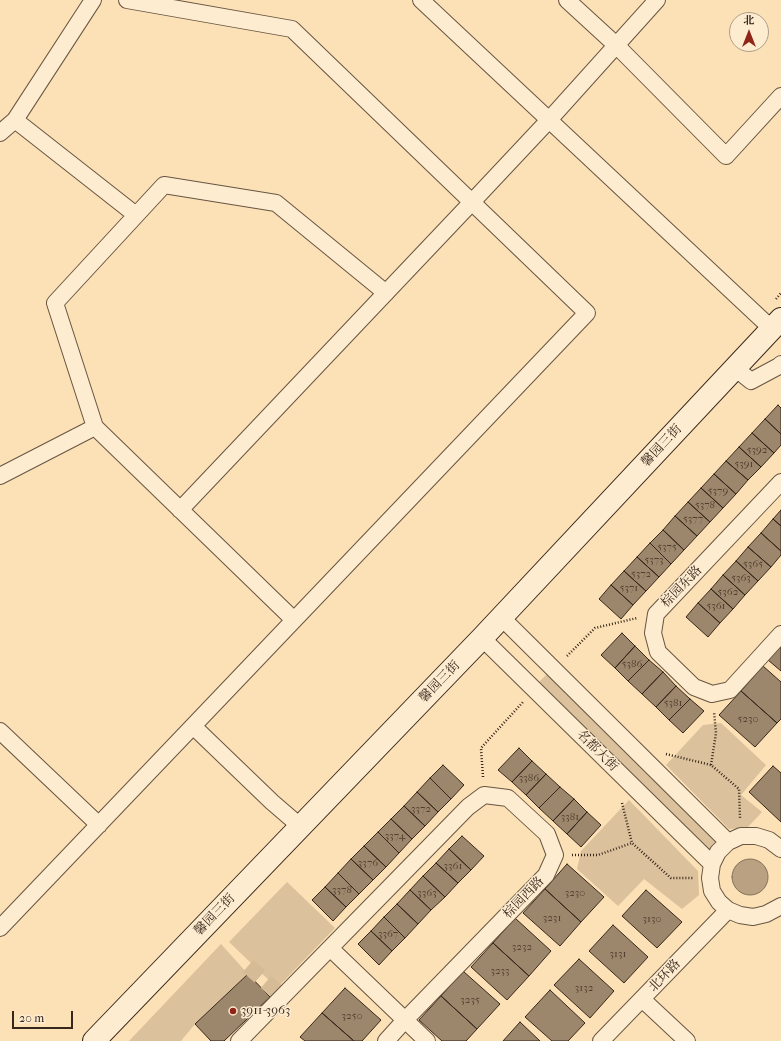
<!DOCTYPE html>
<meta charset="utf-8">
<style>
body{margin:0}
#map{position:relative;width:781px;height:1041px;overflow:hidden;background:#fce1b6;font-family:"IM FELL French Canon","Noto Serif SC",serif}
canvas{display:block}
.north{position:absolute;left:729px;top:12px;width:40px;height:40px;box-sizing:border-box;background:#fdecd0;border:1px solid #ae9d88;border-radius:50%;rotate:0deg;font-size:11px;font-weight:700;line-height:16px;text-align:center;color:#37261b}
.north::after{content:'';display:block;margin:auto;width:14px;height:18px;background:#8f2418;clip-path:polygon(50% 0,100% 100%,50% 72%,0 100%)}
.scale{position:absolute;left:12px;top:1011px;width:61px;height:18px;box-sizing:border-box;border:2px solid #37261b;border-top:0;padding-left:5px;font-size:12px;line-height:14px;white-space:nowrap;color:#37261b;-webkit-text-stroke:3px #fdecd0;paint-order:stroke}
</style>
<div id="map">
<canvas width="781" height="1041"></canvas>
<div class="north">北</div>
<div class="scale">20 m</div>
</div>
<script>
const g = document.querySelector('canvas').getContext('2d');
g.lineJoin = 'round';
function fill(path, color) { g.fillStyle = color; g.fill(path, 'evenodd'); }
const toPath = rows => new Path2D(rows.map(r => 'M' + r).join(''));
function strokePath(path, color, width, dash) { g.strokeStyle = color; g.lineWidth = width; g.lineCap = dash ? 'butt' : 'round'; g.setLineDash(dash || []); g.stroke(path); }
function label(font, color, halo, rows, align = 'center') {
  g.font = font + ' "IM FELL French Canon","Noto Serif SC",serif'; g.lineWidth = 3; g.setLineDash([]); g.textBaseline = 'middle'; g.strokeStyle = halo; g.fillStyle = color; for (const [text, x, y, turn = 0] of rows) {
    g.save(); g.translate(x, y); g.rotate((+turn || 0) * Math.PI / 180); g.textAlign = isNaN(turn) ? turn : align; if (halo) g.strokeText(text, 0, 0); g.fillText(text, 0, 0); g.restore();
  }
}
const green = toPath([
 [548,673,723,847,714,858,538,683],
 [721,723,766,765,741,795,762,812,747,828,729,829,666,765,703,725],
 [629,800,698,871,699,895,682,909,644,879,618,906,577,869,581,851],
 [287,882,335,928,277,988,229,942],
 [221,944,248,974,195,1024,181,1041,129,1041]
]);
const water = toPath([
 '732 877a18 18 0 1 1 36 0a18 18 0 1 1-36 0Z'
]);
const building = toPath([
 [778,405,781,408,781,434,765,419,778,405],
 [765,419,781,434,781,445,774,453,752,433,765,419],
 [752,433,774,453,761,467,739,447,752,433],
 [739,447,761,467,748,480,726,461,739,447],
 [726,461,748,480,736,494,714,474,726,461],
 [714,474,736,494,723,508,701,488,714,474],
 [701,488,723,508,710,522,688,502,701,488],
 [688,502,710,522,697,536,675,516,688,502],
 [781,510,781,526,773,519,781,510],
 [675,516,697,536,684,550,663,530,675,516],
 [773,519,781,526,781,551,761,533,773,519],
 [663,530,684,550,671,564,650,543,663,530],
 [761,533,781,551,781,555,771,567,748,547,761,533],
 [650,543,671,564,659,577,637,557,650,543],
 [748,547,771,567,758,581,736,561,748,547],
 [637,557,659,577,646,591,624,571,637,557],
 [736,561,758,581,745,595,723,575,736,561],
 [624,571,646,591,633,605,611,585,624,571],
 [723,575,745,595,733,609,711,589,723,575],
 [611,585,633,605,621,619,599,599,611,585],
 [711,589,733,609,720,623,698,603,711,589],
 [698,603,720,623,708,637,686,617,698,603],
 [622,633,635,646,615,668,601,655,622,633],
 [635,646,649,660,628,681,615,668,635,646],
 [781,646,781,671,768,660,781,646],
 [649,660,663,672,642,694,628,681,649,660],
 [763,666,781,682,781,719,777,723,741,691,763,666],
 [663,672,676,686,656,707,642,694,663,672],
 [676,686,690,699,669,720,656,707,676,686],
 [741,691,777,723,755,747,719,715,741,691],
 [690,699,704,711,683,733,669,720,690,699],
 [519,748,532,761,512,782,498,770,519,748],
 [532,761,546,774,526,795,512,782,532,761],
 [443,765,464,785,451,799,430,778,443,765],
 [773,766,781,773,781,822,749,792,773,766],
 [546,774,560,787,539,808,526,795,546,774],
 [430,778,451,799,438,812,417,792,430,778],
 [560,787,574,799,553,821,539,808,560,787],
 [417,792,438,812,425,826,404,806,417,792],
 [574,799,587,812,567,834,553,821,574,799],
 [404,806,425,826,412,839,391,819,404,806],
 [587,812,601,825,581,847,567,834,587,812],
 [391,819,412,839,399,853,378,832,391,819],
 [378,832,399,853,386,867,364,846,378,832],
 [462,836,484,856,471,870,449,849,462,836],
 [364,846,386,867,373,880,351,859,364,846],
 [449,849,471,870,458,883,436,863,449,849],
 [351,859,373,880,359,894,338,873,351,859],
 [436,863,458,883,445,897,423,876,436,863],
 [567,864,604,897,581,922,545,889,567,864],
 [338,873,359,894,346,907,325,887,338,873],
 [423,876,445,897,431,910,410,890,423,876],
 [325,887,346,907,333,921,312,900,325,887],
 [545,889,581,922,560,946,523,913,545,889],
 [410,890,431,910,418,924,397,904,410,890],
 [646,890,682,922,657,948,622,916,646,890],
 [397,904,418,924,405,938,384,917,397,904],
 [384,917,405,938,392,951,371,931,384,917],
 [515,918,551,951,529,976,493,943,515,918],
 [613,925,648,957,624,983,589,951,613,925],
 [371,931,392,951,379,965,358,944,371,931],
 [493,943,529,976,507,1000,471,967,493,943],
 [579,959,614,991,590,1018,554,985,579,959],
 [463,971,500,1004,477,1029,441,996,463,971],
 [248,974,270,997,224,1041,211,1041,195,1024,248,974],
 [345,988,381,1020,362,1041,354,1041,322,1013,345,988],
 [550,990,585,1023,568,1041,552,1041,525,1017,550,990],
 [441,996,477,1029,466,1041,442,1041,419,1020,441,996],
 [322,1013,354,1041,305,1041,300,1037,322,1013],
 [520,1022,540,1041,503,1041,520,1022]
]);
const streetTunnel = toPath([
 [248,966,283,997]
]);
const path = toPath([
 [776,299,781,293],
 [567,656,595,628,637,618],
 [666,754,711,765,739,789,740,818],
 [711,765,716,733,714,712],
 [483,777,481,748,523,702],
 [622,803,632,843,671,878,693,878],
 [572,855,598,855,632,843]
]);
const street = toPath([
 [127,0,292,29,587,313,193,726,272,802,301,827],
 [421,0,772,329],
 [567,0,616,45,726,156,781,96],
 [15,120,136,215],
 [0,133,15,120,93,0],
 [735,368,751,381,779,366,781,364],
 [95,427,55,303,164,185,276,203,386,293],
 [0,476,95,427,294,620],
 [781,482,656,614,653,633,658,652,694,687,712,694,730,690,781,634],
 [180,510,472,202,549,120,657,0],
 [501,617,728,842],
 [482,638,712,864],
 [0,731,99,825],
 [781,849,769,840,756,836,741,836,728,842,718,852,712,864,710,878,712,891,719,902,728,910,740,915,753,917,766,914,781,906],
 [0,928,193,726],
 [642,999,687,1041],
 [239,1041,468,807,484,795,508,798,547,834,555,855,546,875,405,1020,330,948],
 [386,1041,405,1020,427,1041],
 [601,1041,728,910]
]);
const secondary = toPath([
 [94,1041,482,638,781,319]
]);
const markers = [
 [233,1011,4,"#8f2418"]
];
const numberNames = [
 ["5392",757,450],
 ["5391",744,464],
 ["5379",718,491],
 ["5378",705,505],
 ["5377",693,519],
 ["5375",667,547],
 ["5373",654,560],
 ["5365",753,564],
 ["5372",641,574],
 ["5363",741,578],
 ["5371",629,588],
 ["5362",728,592],
 ["5361",716,606],
 ["5386",632,664],
 ["5381",673,703],
 ["5230",748,719],
 ["3386",529,778],
 ["3372",421,809],
 ["3381",570,817],
 ["3374",395,836],
 ["3376",368,863],
 ["3361",453,866],
 ["3378",342,890],
 ["3363",427,893],
 ["3230",575,893],
 ["3231",552,918],
 ["3130",652,919],
 ["3367",388,934],
 ["3232",522,947],
 ["3131",618,954],
 ["3233",500,971],
 ["3132",584,988],
 ["3235",470,1000],
 ["3250",352,1016]
];
const streetNames = [
 ["馨园三街",662,446,-47],
 ["棕园东路",682,587,-46],
 ["馨园三街",440,682,-46],
 ["名都大街",597,751,45],
 ["棕园西路",524,898,-46],
 ["馨园三街",215,915,-46],
 ["北环路",665,976,-46]
];
const poiNames = [
 ["3911-3963",241,1011]
];
fill(green, '#dbc19c');
fill(water, '#b9a181');
strokePath(water, '#857058', 1);
fill(building, '#9d876c');
strokePath(building, '#37261b', 1);
strokePath(streetTunnel, '#d5bc97', 16, [16, 8]);
strokePath(street, '#685542', 18);
strokePath(secondary, '#37261b', 24);
strokePath(path, '#37261b', 2.5, [1, 2]);
strokePath(street, '#fdecd0', 16);
strokePath(secondary, '#fdecd0', 22);
for (const [x, y, r, color] of markers) { const dot = new Path2D(); dot.arc(x, y, r, 0, 2 * Math.PI); g.fillStyle = color; g.fill(dot); strokePath(dot, '#fdecd0', 1.5); }
label('11px', '#503e2f', null, numberNames);
label('13px', '#37261b', '#fdecd0', streetNames);
label('13px', '#37261b', '#fdecd0', poiNames, 'left');
</script>
